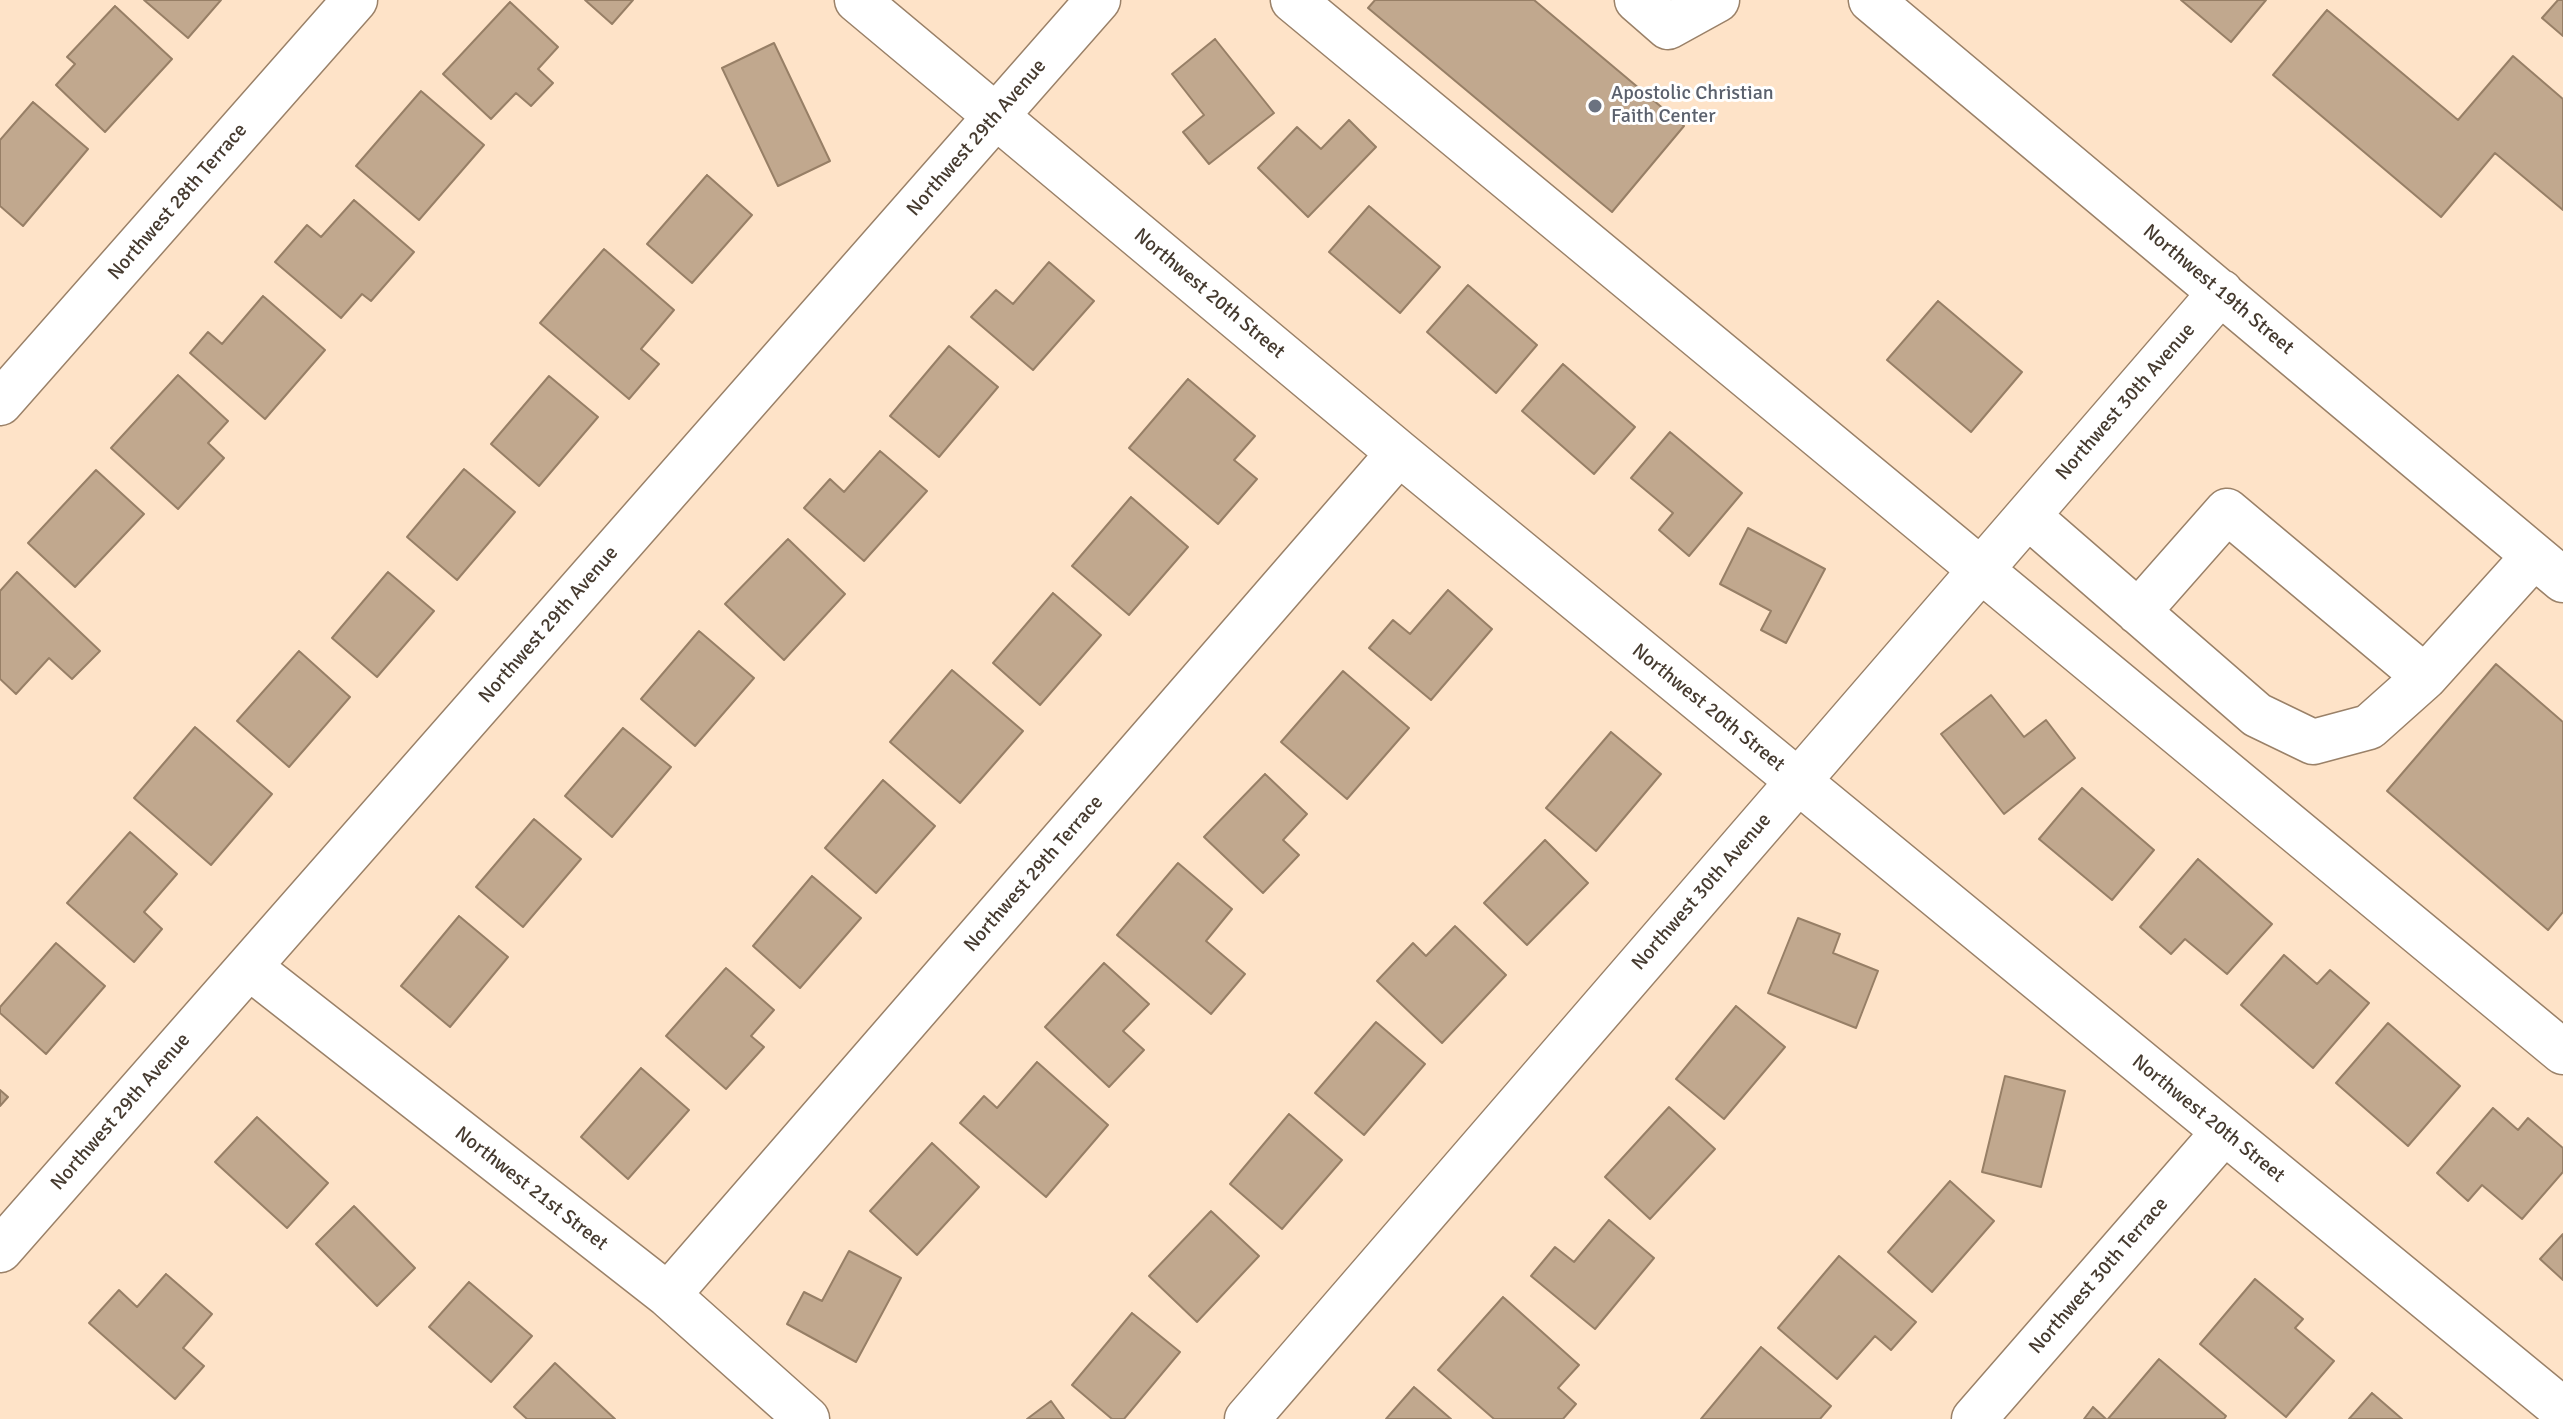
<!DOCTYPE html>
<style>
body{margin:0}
canvas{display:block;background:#fee3c8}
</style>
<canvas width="2563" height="1419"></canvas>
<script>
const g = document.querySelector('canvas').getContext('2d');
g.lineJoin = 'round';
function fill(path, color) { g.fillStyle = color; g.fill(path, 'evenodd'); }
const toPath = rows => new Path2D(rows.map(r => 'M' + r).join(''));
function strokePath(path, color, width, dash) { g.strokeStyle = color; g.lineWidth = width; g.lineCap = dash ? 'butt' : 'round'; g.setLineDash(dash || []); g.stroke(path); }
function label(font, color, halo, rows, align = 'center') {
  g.font = font + ' Signika,sans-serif'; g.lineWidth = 6; g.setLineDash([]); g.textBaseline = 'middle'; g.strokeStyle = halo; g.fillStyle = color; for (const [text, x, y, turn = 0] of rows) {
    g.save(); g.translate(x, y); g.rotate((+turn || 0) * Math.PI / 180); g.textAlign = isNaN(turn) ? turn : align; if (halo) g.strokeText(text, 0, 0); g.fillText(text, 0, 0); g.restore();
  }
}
const building = toPath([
 [144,0,221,0,188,38,144,0],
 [585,0,633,0,612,24,585,0],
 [1375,0,1534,0,1684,126,1612,212,1368,8,1375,0],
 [2181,0,2266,0,2231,42,2181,0],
 [2558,0,2563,0,2563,36,2542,18,2558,0],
 [510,2,558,47,538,69,553,83,531,106,516,93,491,119,443,74,510,2],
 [115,6,172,59,105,132,56,85,75,64,67,57,115,6],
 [2327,10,2458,120,2513,56,2563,99,2563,210,2495,153,2441,217,2273,75,2327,10],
 [1215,39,1274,113,1209,164,1183,132,1204,115,1172,74,1215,39],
 [774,43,830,161,778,186,722,68,774,43],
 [421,91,484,145,419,220,356,166,421,91],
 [33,102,88,149,23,226,0,206,0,140,33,102],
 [1349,120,1376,147,1308,217,1258,168,1297,127,1321,149,1349,120],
 [707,175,752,215,692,283,647,244,707,175],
 [354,200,414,252,371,301,362,294,341,318,275,262,307,225,321,237,354,200],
 [1369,206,1440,267,1400,313,1329,252,1369,206],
 [604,249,674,310,641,349,659,364,629,399,540,323,604,249],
 [1049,262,1094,301,1033,370,971,317,996,290,1013,304,1049,262],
 [1468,285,1537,345,1496,393,1427,332,1468,285],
 [263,296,325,350,265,419,190,353,208,332,222,344,263,296],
 [1938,301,2022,372,1971,432,1887,360,1938,301],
 [949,346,998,387,939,457,890,416,949,346],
 [1563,364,1635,427,1594,474,1522,411,1563,364],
 [178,375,228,421,208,443,224,458,178,509,111,448,178,375],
 [549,376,598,417,539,486,491,444,549,376],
 [1188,379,1255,436,1234,460,1257,479,1218,524,1129,448,1188,379],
 [1670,432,1742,493,1689,556,1659,530,1673,513,1631,478,1670,432],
 [880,451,927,491,864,561,804,508,830,479,844,492,880,451],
 [464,469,515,512,457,580,407,537,464,469],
 [96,470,144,514,75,587,28,543,96,470],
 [1131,497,1188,547,1129,615,1072,566,1131,497],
 [1748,528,1825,569,1786,643,1761,630,1771,611,1720,584,1748,528],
 [788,539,845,594,784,660,725,604,788,539],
 [17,572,100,651,72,679,49,658,16,694,0,679,0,591,17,572],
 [388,572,434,611,377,677,332,638,388,572],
 [1448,590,1492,629,1431,700,1369,648,1393,620,1410,634,1448,590],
 [1053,593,1101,635,1040,705,993,663,1053,593],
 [699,631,754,678,695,746,641,699,699,631],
 [299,651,350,697,289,767,237,721,299,651],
 [2496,664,2563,722,2563,912,2548,930,2387,791,2496,664],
 [952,670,1023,731,960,803,890,742,952,670],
 [1343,671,1409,728,1347,799,1281,742,1343,671],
 [1991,695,2024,737,2046,720,2075,758,2004,814,1941,734,1991,695],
 [195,727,272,794,211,865,134,798,195,727],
 [623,728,671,767,612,837,565,796,623,728],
 [1611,732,1661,774,1596,851,1546,808,1611,732],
 [1265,774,1307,814,1283,840,1299,855,1263,893,1204,837,1265,774],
 [883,780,935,826,876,893,825,848,883,780],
 [2082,788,2154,850,2112,900,2039,839,2082,788],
 [534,819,581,859,523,927,476,887,534,819],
 [130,832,177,874,144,912,162,929,134,962,67,903,130,832],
 [1545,840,1588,883,1527,945,1484,903,1545,840],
 [2198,859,2272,924,2227,974,2185,939,2171,954,2140,927,2198,859],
 [1178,863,1232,909,1206,941,1245,974,1211,1014,1117,935,1178,863],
 [812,876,861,918,800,988,753,946,812,876],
 [459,916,508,957,450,1027,401,986,459,916],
 [1798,918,1840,934,1833,953,1878,971,1856,1028,1768,993,1798,918],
 [1455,926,1506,975,1442,1043,1377,981,1413,943,1426,956,1455,926],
 [56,943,105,986,46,1054,0,1013,0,1007,56,943],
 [2284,955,2317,984,2330,970,2369,1003,2313,1068,2241,1005,2284,955],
 [1104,963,1149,1004,1123,1031,1144,1050,1109,1087,1045,1027,1104,963],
 [726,968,774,1010,751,1036,764,1047,726,1089,666,1036,726,968],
 [1736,1006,1785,1047,1724,1119,1676,1079,1736,1006],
 [1376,1022,1425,1064,1364,1135,1315,1093,1376,1022],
 [2388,1023,2460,1086,2408,1146,2336,1083,2388,1023],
 [1037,1062,1108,1125,1046,1197,960,1123,984,1096,997,1108,1037,1062],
 [641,1068,689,1110,628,1179,581,1137,641,1068],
 [2005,1076,2065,1091,2041,1187,1982,1172,2005,1076],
 [0,1090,8,1097,0,1106,0,1090],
 [1669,1107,1715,1149,1650,1219,1605,1177,1669,1107],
 [2493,1108,2518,1130,2528,1118,2563,1148,2563,1172,2522,1219,2482,1185,2468,1201,2437,1173,2493,1108],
 [1289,1114,1342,1160,1282,1229,1230,1184,1289,1114],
 [257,1117,328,1183,287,1228,215,1162,257,1117],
 [932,1143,979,1187,917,1255,870,1211,932,1143],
 [1950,1181,1994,1221,1932,1292,1888,1252,1950,1181],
 [354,1206,415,1268,377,1306,316,1244,354,1206],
 [1211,1211,1259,1256,1197,1322,1149,1276,1211,1211],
 [1609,1220,1654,1258,1595,1329,1531,1276,1555,1247,1574,1262,1609,1220],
 [2563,1234,2563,1280,2540,1259,2563,1234],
 [849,1251,901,1278,856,1362,787,1324,804,1292,822,1301,849,1251],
 [1839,1256,1916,1322,1891,1350,1875,1336,1837,1379,1778,1328,1839,1256],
 [166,1274,212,1314,183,1348,204,1366,175,1399,89,1323,119,1290,137,1307,166,1274],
 [2255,1279,2303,1319,2295,1328,2334,1361,2286,1417,2200,1344,2255,1279],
 [469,1282,532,1336,491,1382,429,1327,469,1282],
 [1503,1297,1579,1365,1558,1388,1576,1404,1563,1419,1494,1419,1438,1370,1503,1297],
 [1132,1313,1180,1352,1124,1419,1112,1419,1072,1385,1132,1313],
 [1761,1347,1831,1406,1820,1419,1701,1419,1761,1347],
 [2159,1359,2226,1416,2224,1419,2108,1419,2159,1359],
 [555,1363,615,1419,527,1419,514,1407,555,1363],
 [1414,1387,1451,1419,1386,1419,1414,1387],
 [2372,1393,2402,1419,2349,1419,2372,1393],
 [1051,1401,1064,1419,1027,1419,1051,1401],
 [2093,1407,2106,1419,2084,1419,2093,1407]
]);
const minor = toPath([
 [857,0,1399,453,2563,1410],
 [1293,0,2563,1052],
 [1637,0,1668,27,1717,0],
 [1871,0,2563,580],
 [0,403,355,0],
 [2028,516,2257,715,2313,742,2369,727,2425,677,2534,556],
 [2138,612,2227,511,2425,677],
 [249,967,668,1295,807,1419],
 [0,1250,1098,0],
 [668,1295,1399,453],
 [1247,1419,2221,292],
 [1974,1419,2224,1132]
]);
const markers = [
 [1595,106,8,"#6b7280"]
];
const worshipNames = [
 ["Apostolic Christian",1611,94],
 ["Faith Center",1611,117]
];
const streetNames = [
 ["Northwest 29th Avenue",977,138,-49],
 ["Northwest 28th Terrace",178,202,-49],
 ["Northwest 19th Street",2218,290,40],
 ["Northwest 20th Street",1209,294,40],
 ["Northwest 30th Avenue",2126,402,-49],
 ["Northwest 29th Avenue",549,625,-49],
 ["Northwest 20th Street",1708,708,39],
 ["Northwest 29th Terrace",1034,874,-49],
 ["Northwest 30th Avenue",1702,892,-49],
 ["Northwest 29th Avenue",121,1112,-49],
 ["Northwest 20th Street",2208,1119,39],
 ["Northwest 21st Street",531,1189,38],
 ["Northwest 30th Terrace",2099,1276,-49]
];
fill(building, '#c1a88e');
strokePath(building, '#977f66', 2);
strokePath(minor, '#9a8168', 47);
strokePath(minor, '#fff', 44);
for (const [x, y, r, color] of markers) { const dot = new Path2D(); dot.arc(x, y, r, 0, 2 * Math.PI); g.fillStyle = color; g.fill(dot); strokePath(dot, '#fff', 3); }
label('20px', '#5b616d', '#fff', worshipNames, 'left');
label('20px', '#453a2f', '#fff', streetNames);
</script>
